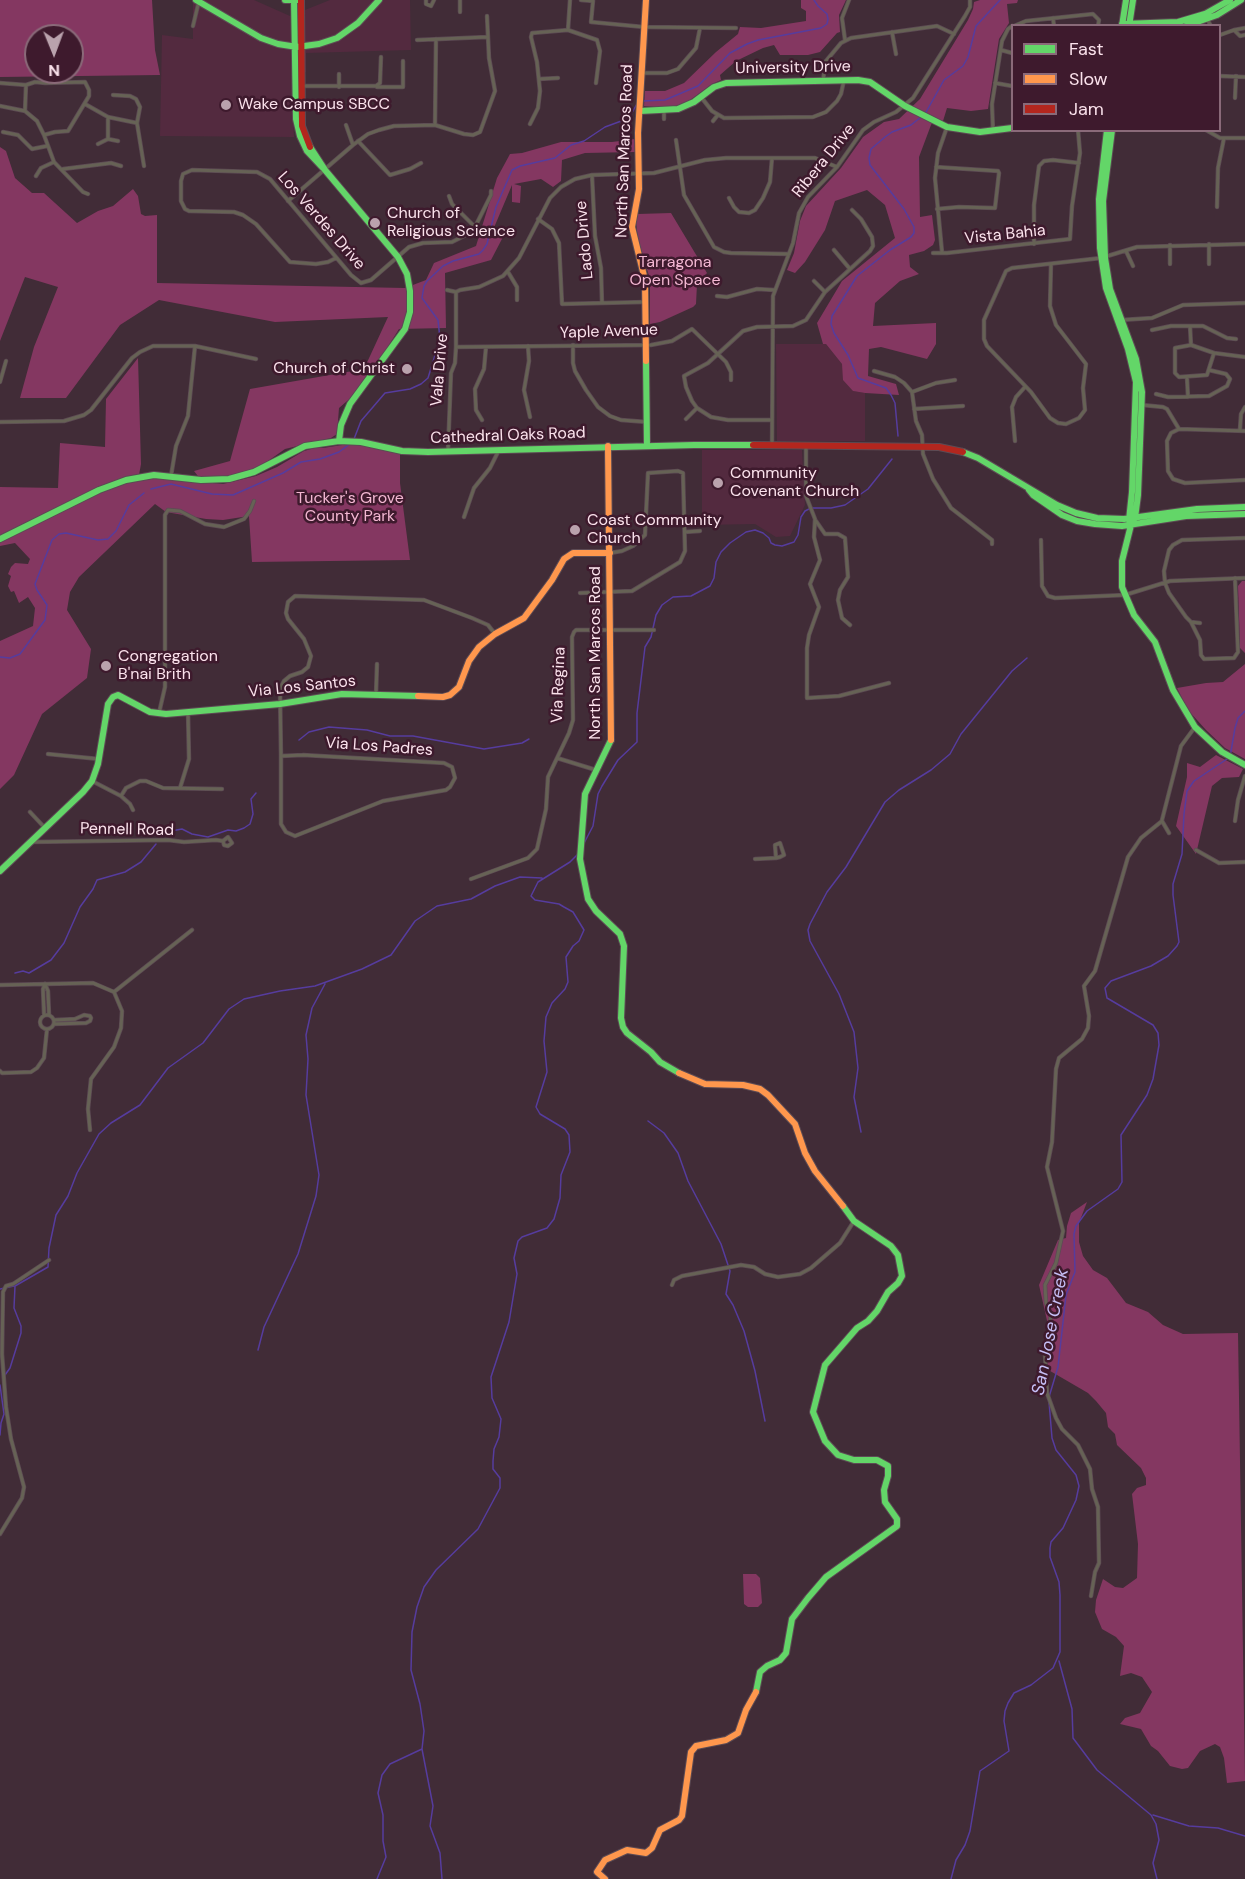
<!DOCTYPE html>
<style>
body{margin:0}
#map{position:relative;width:1245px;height:1879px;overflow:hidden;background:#412c37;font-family:"DM Sans",sans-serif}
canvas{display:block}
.legend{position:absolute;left:1011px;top:24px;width:210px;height:108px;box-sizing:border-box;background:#3e1a2d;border:2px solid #8a6a79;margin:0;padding:8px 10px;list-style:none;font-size:18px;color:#fbe2ec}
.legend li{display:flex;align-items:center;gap:12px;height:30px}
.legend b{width:30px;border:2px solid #8a6a79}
.north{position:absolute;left:24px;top:24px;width:60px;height:60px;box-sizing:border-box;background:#3e1a2d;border:2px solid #8a6a79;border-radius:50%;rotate:179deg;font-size:16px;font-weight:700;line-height:24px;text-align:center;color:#fbe2ec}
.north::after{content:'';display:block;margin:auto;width:21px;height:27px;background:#baa2ad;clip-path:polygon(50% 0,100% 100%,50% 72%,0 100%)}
</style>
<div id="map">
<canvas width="1245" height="1879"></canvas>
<ul class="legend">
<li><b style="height:8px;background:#63d668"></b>Fast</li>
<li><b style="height:8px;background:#ff974d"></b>Slow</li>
<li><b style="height:8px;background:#b3261e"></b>Jam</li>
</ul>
<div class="north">N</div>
</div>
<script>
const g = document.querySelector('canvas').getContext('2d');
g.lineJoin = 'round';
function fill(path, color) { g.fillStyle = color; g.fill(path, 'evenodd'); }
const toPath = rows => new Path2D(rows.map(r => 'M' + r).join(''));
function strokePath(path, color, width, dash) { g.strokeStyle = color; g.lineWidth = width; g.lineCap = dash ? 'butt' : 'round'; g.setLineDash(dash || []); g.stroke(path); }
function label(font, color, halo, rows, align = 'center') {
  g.font = font + ' "DM Sans",sans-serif'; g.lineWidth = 5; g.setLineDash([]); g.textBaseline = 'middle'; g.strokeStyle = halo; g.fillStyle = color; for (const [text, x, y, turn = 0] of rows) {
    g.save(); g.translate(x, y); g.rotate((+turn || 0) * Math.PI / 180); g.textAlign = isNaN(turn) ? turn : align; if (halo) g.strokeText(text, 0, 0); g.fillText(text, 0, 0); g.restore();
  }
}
const built = toPath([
 [193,0,254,0,290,16,330,0,410,0,411,50,306,53,306,72,292,75,294,137,160,136,162,35,193,39],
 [776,344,826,344,842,364,853,391,865,393,865,441,777,441],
 [702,450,802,450,805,505,790,536,776,537,755,524,702,525]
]);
const green = toPath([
 [0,0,152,0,155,50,160,75,0,77],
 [36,36,72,36,72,72,36,72],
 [801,0,846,0,839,15,840,32,837,33,820,52,808,55,780,55,774,45,763,48,736,61,720,75,721,80,712,84,686,103,670,108,644,106,645,91,665,91,684,83,716,52,738,34,740,27,761,28,806,21,806,11,801,8],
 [980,0,1018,0,1017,3,1007,4,1009,23,999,39,988,109,971,111,947,108,943,121,935,118,931,125,919,157,920,217,932,215,935,240,933,245,924,251,909,255,910,267,919,274,900,281,875,303,873,326,936,323,936,344,927,359,881,347,869,349,868,376,896,384,899,395,865,393,853,391,843,380,842,364,826,344,823,344,817,323,842,281,895,238,885,205,867,190,835,201,825,230,805,262,795,273,787,270,794,253,800,221,806,206,841,168,863,137,884,122,899,119,920,99,968,20,973,9,974,2],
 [635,139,635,152,585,153,562,160,561,181,553,187,541,179,514,184,521,186,520,203,512,202,512,185,493,230,503,237,491,260,445,273,446,328,399,329,361,389,339,408,337,434,331,438,285,449,251,473,201,480,194,471,230,461,250,389,364,369,388,317,275,322,159,300,120,325,66,398,20,398,34,347,58,287,25,277,0,341,0,147,6,151,15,178,32,193,44,193,77,223,98,211,113,206,133,189,138,196,141,214,145,216,157,215,157,283,405,288,426,280,434,263,476,246,497,178,510,154,522,153,561,142,612,142],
 [671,213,707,273,697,284,696,304,693,307,660,322,650,324,650,279,638,240,636,222,638,214],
 [138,358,141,464,139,475,153,474,161,478,223,484,256,476,277,467,304,451,318,447,323,448,355,443,400,452,400,483,410,560,252,562,249,516,223,520,206,519,166,512,155,504,79,577,70,592,67,610,91,649,87,678,42,714,14,775,0,789,0,641,33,626,35,608,28,597,19,603,14,591,11,592,8,586,11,576,8,574,11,567,15,563,28,564,30,559,15,543,0,546,0,487,58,488,60,443,105,447,106,399],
 [1242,581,1245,581,1245,653,1240,648,1238,586],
 [1245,664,1245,759,1225,748,1206,730,1188,710,1177,688,1206,683,1223,682],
 [1216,755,1243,769,1239,777,1222,778,1212,786,1196,854,1176,826,1187,777,1187,763,1200,767],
 [1087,1202,1079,1223,1079,1242,1083,1256,1093,1270,1107,1278,1126,1303,1148,1312,1163,1325,1183,1334,1238,1333,1245,1781,1227,1783,1224,1758,1220,1747,1215,1744,1200,1751,1188,1768,1182,1769,1170,1766,1158,1751,1151,1746,1141,1729,1120,1724,1125,1718,1140,1713,1152,1692,1142,1677,1131,1673,1120,1676,1124,1646,1116,1637,1102,1629,1095,1612,1096,1600,1103,1579,1115,1587,1123,1588,1137,1578,1138,1544,1132,1494,1137,1488,1146,1485,1146,1478,1141,1468,1117,1445,1115,1434,1108,1427,1106,1413,1096,1401,1088,1393,1045,1368,1048,1325,1039,1285,1058,1240,1066,1238,1067,1226,1071,1213],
 [743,1574,756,1574,760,1578,762,1603,758,1607,748,1607,744,1604]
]);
const stream = toPath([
 [643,101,665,100,698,86,730,53,747,44,758,40,821,28,827,24,828,19,827,14,818,6,814,0],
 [925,114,944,80,963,66,968,57,976,26,1000,0],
 [898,436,895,403,891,395,886,388,858,378,848,355,834,333,831,324,832,316,857,276,890,250,911,237,914,233,914,227,904,209,870,165,869,158,871,149,885,137,892,132,911,125,921,117],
 [354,439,361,421,385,393,410,389,421,384,428,378,440,339,438,320,422,298,424,286,427,281,443,266,453,261,479,254,483,250,487,244,496,207,512,170,520,166,555,158,571,145,584,141,605,127,624,120,633,111,638,102],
 [151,489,171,484,212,494,233,495,283,473,301,462,320,459,339,452,351,443],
 [0,657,10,658,20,654,45,620,47,605,37,590,35,584,52,540,59,534,66,533,98,540,108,539,116,531,129,505,144,493],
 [299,740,309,732,329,727,367,730,390,736,413,736,484,749,522,743,529,739],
 [171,831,182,829,192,834,208,837,228,830,236,831,244,828,250,824,253,814,251,799,256,793],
 [581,849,593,826,598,794,602,786,618,760,637,742,637,713,645,647,651,637,656,615,662,605,673,597,691,596,710,586,714,578,716,562,721,552,730,543,746,532,755,530,763,533,769,538,771,543,775,545,782,546,794,542,798,535,801,517,805,511,811,508,831,508,845,505,868,489,892,459],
 [15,973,23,971,29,973,51,960,64,943,80,907,93,889,97,880,125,872,141,862,156,844],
 [648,1121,664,1133,678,1153,688,1181,721,1244,730,1271,726,1294,733,1305,744,1331,755,1371,765,1421],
 [861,1132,854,1097,858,1068,854,1032,839,994,810,941,808,930,810,924,827,892,846,867,885,802,899,790,931,770,950,754,961,734,1012,671,1027,658],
 [0,1289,14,1286],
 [258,1350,264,1327,298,1254,316,1196,319,1175,306,1095,308,1059,306,1035,312,1008,325,984],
 [5,1375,10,1368,21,1333,21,1326,14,1308,15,1286,48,1267,49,1248,56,1215,68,1196,77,1173,99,1134,111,1123,140,1105,168,1068,203,1043,229,1009,244,999,280,991,315,986,362,969,391,955,415,921,437,906,471,899,495,886,520,877,542,878],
 [0,1385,4,1414,1,1423,0,1435],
 [1049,1397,1058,1367,1066,1295,1075,1272,1074,1234,1076,1226,1087,1211,1118,1189,1122,1182,1121,1135,1147,1095,1153,1079,1159,1045,1158,1033,1153,1025,1107,998,1105,988,1111,981,1151,966,1168,956,1177,946,1179,942,1173,895,1173,884,1182,854,1184,814,1187,791,1194,781,1230,757,1235,728,1238,718,1245,711],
 [1059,1661,1072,1709,1073,1738,1097,1770,1151,1815,1156,1824,1159,1840,1153,1863,1157,1879],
 [1153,1815,1189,1826,1218,1828,1245,1836],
 [377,1879,386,1857,383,1841,383,1815,378,1793,382,1775,390,1764,422,1749],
 [442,1879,440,1853,430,1826,433,1806,422,1749,424,1731,420,1704,411,1670,412,1632,417,1607,424,1587,436,1570,478,1529,500,1488,500,1478,493,1469,493,1461,494,1449,499,1437,501,1419,492,1398,491,1377,509,1322,517,1274,514,1258,518,1241,522,1237,547,1228,554,1219,560,1198,561,1175,570,1152,569,1135,565,1129,540,1114,536,1107,547,1072,544,1041,546,1017,552,1003,565,989,568,982,566,957,573,946,579,941,584,930,573,912,564,907,559,904,535,900,531,896,538,882,570,862,579,853],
 [951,1879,956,1860,965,1845,970,1831,980,1771,1009,1751,1004,1721,1005,1711,1008,1703,1014,1693,1031,1685,1053,1668,1060,1652,1060,1595,1059,1582,1050,1557,1050,1548,1051,1542,1063,1528,1076,1500,1079,1486,1076,1475,1056,1450,1052,1438,1049,1402]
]);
const street = toPath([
 [426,0,426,4,431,6,434,0],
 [581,0,593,1,591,22,644,27,736,28],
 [460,12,460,0],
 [1053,18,1054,26],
 [1207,19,1211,26],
 [193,26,199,1],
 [1014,26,1026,21,1093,14,1099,20,1098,26],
 [1245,28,1234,30,1240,36,1245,35],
 [568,30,570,0],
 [892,32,896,54],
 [1220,35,1234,30],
 [417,40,487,37],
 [845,40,842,18,849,0],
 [1001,50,1012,53],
 [642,73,667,73,678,69,696,48,700,28],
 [1220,76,1245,77],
 [539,79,558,78],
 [823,80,826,61,841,43,851,38,937,26,954,34],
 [0,83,26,85],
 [995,83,1012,86],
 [302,86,376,86,380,83,381,57],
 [339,87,339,74],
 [377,87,403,87,403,61],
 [113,95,130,96,136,99,140,107,137,123,144,166],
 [701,97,712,111,724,118,813,117,826,112,837,101,841,94,844,80],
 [1235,98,1236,76],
 [85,104,108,117,137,123],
 [0,106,25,111,37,121,44,135,54,162,83,192,88,194],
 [25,111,26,85,35,82,45,83,85,82,89,90,89,96,68,131,55,132,44,135],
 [664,111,664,119],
 [108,117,108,139],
 [713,121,717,116],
 [530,124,538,108,540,91,537,62,531,37,532,33,568,30,597,40,600,51,596,83],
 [346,125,353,145],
 [435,125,436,39],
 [1206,130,1220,138,1245,138],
 [993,131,992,104,1002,41,1008,29,1012,26],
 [3,132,18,135,32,149,47,146],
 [676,140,684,195,714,247,724,252,731,253,789,254],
 [358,141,390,175,410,169,421,163],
 [98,144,108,139,118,141],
 [936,167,998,171,999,173,995,208,959,207,937,209],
 [63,169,111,163,121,166],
 [592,175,595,236,601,268,602,303],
 [36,176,41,168,54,162],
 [449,196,452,204,474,226],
 [729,198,734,207,739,212,749,213,755,210,763,198,770,182,772,158],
 [288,201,353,145,368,134,379,130,394,126,435,125,464,134,473,135,480,132,495,91,489,58,487,16],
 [1217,207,1218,168,1224,138],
 [538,219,552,229,559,243,562,304,645,302],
 [1034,244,1034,205,1039,166,1044,161,1053,160,1079,163],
 [1170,245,1170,264],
 [834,250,850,269],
 [1126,251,1133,266],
 [942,252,935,178,938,153,947,127],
 [933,253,947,253,1070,239,1072,206,1080,153,1078,130],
 [336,258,328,262,316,264,290,262,256,224,243,215,234,212,189,211,185,209,181,201,181,181,183,174,192,170,257,172,270,179,351,275,361,283,371,280,409,247,423,243,452,242,464,236,475,227,491,195,491,191],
 [1051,264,1050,306,1056,325,1086,364,1083,388,1085,410,1079,418,1066,424,1058,423,1050,418,1031,392,987,346,984,339,984,320,1006,271,1012,268,1101,258,1137,247,1245,244],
 [1209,264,1209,244],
 [508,272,517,287,517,300],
 [814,281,825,292],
 [447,290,456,292,460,290,479,287,503,276,519,258,550,198,561,187,575,179,592,175,654,173,705,160,726,158,815,158,837,167],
 [717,296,727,297,757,289,774,290],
 [1121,320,1152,318,1183,305,1245,303],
 [1190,326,1191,345],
 [1152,330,1171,326,1203,326,1227,338,1236,339],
 [573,345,573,363,575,371,586,390,598,407,610,416,621,420,647,422],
 [1191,345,1214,353,1207,375,1179,377,1175,373,1175,348,1191,345],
 [528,346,529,361,524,390,530,417],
 [456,347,651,345,672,341,692,329,726,362,731,372,731,380],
 [1214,353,1245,357],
 [874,371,895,377,904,383,912,392,916,421,922,435,923,454,933,479,951,508,992,540,992,544],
 [1187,378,1188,397],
 [0,382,6,361],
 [912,392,936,383,955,380],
 [1156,394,1168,397,1209,396,1227,386,1230,379,1226,374,1209,370],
 [1142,405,1163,407,1167,409,1179,429,1245,431],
 [914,409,963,406],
 [686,419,697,408],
 [482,420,476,410,475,389,484,369,486,347],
 [772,420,728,420,711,417,697,408,692,401,686,387,684,376,708,363,743,331,757,327,793,326,806,320,825,292,870,251,873,246,872,237,861,219,852,210],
 [0,422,64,421,84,415,91,410,132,358,140,352,153,346,195,346,256,359],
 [1179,429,1171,433,1167,441,1168,471,1173,479,1185,483,1245,480],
 [1240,429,1241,414,1245,407],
 [1015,441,1012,407,1016,397,1025,387],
 [772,446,773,296,793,243,799,213,808,197,837,167,863,130,874,122,896,112,913,98,965,16,970,7,970,0],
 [806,447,806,496,815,519,814,537,820,560,810,584,819,607,809,635,807,648,807,698,839,696,889,683],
 [448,451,451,373,455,363,456,347,456,292],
 [171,476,176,446,188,416,195,346],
 [464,517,474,488,490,468,499,450],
 [816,521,825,534,838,534,845,538,848,577,840,590,838,600,842,618,850,625],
 [685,532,700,531],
 [1041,540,1042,586,1048,596,1055,598,1125,595,1170,581,1245,578],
 [580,593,632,591,680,562,685,551,683,473,678,471,648,473,645,535,633,546,622,551,610,553],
 [1191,622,1200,640,1201,655,1204,659,1234,658,1238,652,1235,578],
 [1200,623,1191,622,1186,617,1169,593,1165,583,1164,571,1169,550,1173,545,1182,540,1245,538],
 [376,694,377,664],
 [159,713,165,687,165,515,168,510,180,511,205,524,224,527,244,519,250,511,254,501],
 [48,754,99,759],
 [303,755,444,763,452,767,455,778,450,787,446,790,383,801,295,836,286,832,281,824,281,756,303,755],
 [281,756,280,689,284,681,290,676,302,672,308,667,311,656,304,639,288,619,286,613,288,602,295,596,424,600,472,618,488,625,495,634],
 [557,758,596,770],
 [92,781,121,796,130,804,133,810],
 [180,788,189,759,188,712],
 [121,796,126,788,140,781,146,781,163,788,222,789],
 [30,812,45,828],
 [1162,820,1181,746,1195,727],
 [1162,821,1169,833],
 [1235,821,1238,800,1245,776],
 [31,842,168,840,184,842,216,840,223,841,224,845,228,846,232,843,228,837,223,841],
 [1196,850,1219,863,1245,862],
 [755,859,776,858,780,857,784,855,780,843,775,845,776,858],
 [471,879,528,858,537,849,546,809,548,777,569,733,573,720,572,637,574,632,576,630,654,630],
 [45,984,48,991,49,1014],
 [0,985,93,983,114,992,122,1011,121,1028,114,1047,91,1079,88,1109,90,1130],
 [114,992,192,930],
 [44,1014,43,989,45,984],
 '40 1022a7 7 0 1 1 14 0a7 7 0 1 1-14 0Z',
 [54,1020,75,1019,84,1015,90,1016,91,1018,90,1021,86,1023,54,1024],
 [0,1071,2,1073,31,1072,37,1068,44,1058,47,1029],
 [672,1285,674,1280,682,1276,741,1265,754,1267,765,1274,778,1277,800,1274,811,1268,840,1243,854,1221],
 [0,1534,22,1498,24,1487,11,1439,6,1407,2,1354,3,1292,6,1286,13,1284,49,1260],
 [1091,1596,1095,1572,1099,1563,1098,1507,1092,1489,1090,1469,1078,1445,1062,1429,1056,1418,1047,1393,1046,1371,1045,1355,1051,1315,1046,1303,1045,1285,1056,1263,1063,1231,1047,1167,1052,1142,1056,1069,1059,1058,1082,1039,1088,1028,1089,1016,1084,986,1095,971,1128,857,1141,838,1162,821]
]);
const fast = toPath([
 [196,0,261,38,278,44,297,47,319,44,337,38,358,23,379,0],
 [285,0,301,0],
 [294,0,296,119,300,136,307,151,323,168],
 [1122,24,1178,22,1205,14,1230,0],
 [1122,26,1126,0],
 [1129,26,1133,0],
 [1186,26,1217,15,1241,0],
 [640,111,678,109,694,102,714,87,726,83,858,80,870,82,905,106,947,127,980,132,1012,128],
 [1107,130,1099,199,1100,248,1106,288,1128,349,1136,382,1132,492,1129,520],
 [1112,130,1103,201,1105,258,1110,289,1136,359,1142,392,1138,495,1135,518,1131,525,1122,561,1122,587,1134,615,1155,642,1173,690,1195,727,1222,752,1245,765],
 [310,147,325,170,398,257,407,274,410,291,410,312,405,329,350,404,341,425,339,441],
 [646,361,647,446],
 [963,452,978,458,1057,505,1076,513,1097,518,1124,519,1197,509,1245,507],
 [1029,490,1033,495,1062,515,1077,521,1095,524,1122,526,1186,516,1245,514],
 [0,539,99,490,126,480,154,475,201,480,229,479,254,472,305,446,339,441,361,442,402,451,428,452,694,445,753,445],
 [611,740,585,794,580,859,588,899,596,911,620,934,624,946,621,1018,623,1027,627,1033,651,1052,660,1062,679,1073],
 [0,871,83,792,92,781,98,764,108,704,113,697,118,695,150,712,166,714,280,704,342,694,418,696],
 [756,1692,760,1672,767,1666,780,1660,786,1653,792,1619,808,1598,826,1577,897,1526,897,1519,885,1502,884,1490,888,1476,888,1466,877,1460,854,1460,838,1455,825,1441,813,1412,825,1365,857,1328,868,1321,877,1311,888,1292,898,1283,902,1276,898,1255,891,1246,854,1221,843,1206]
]);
const slow = toPath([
 [646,361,645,280,632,227,639,189,638,133,646,0],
 [608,446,611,740],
 [418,696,443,697,450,695,459,687,469,661,479,647,495,634,524,618,552,580,564,559,573,553,610,553],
 [679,1073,705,1084,743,1085,760,1089,768,1095,795,1124,805,1153,815,1171,843,1206],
 [605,1879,597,1872,605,1860,627,1850,646,1853,652,1848,660,1830,679,1820,682,1816,691,1752,696,1746,726,1740,738,1733,746,1710,756,1692]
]);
const jam = toPath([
 [301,0,302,126,310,147],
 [753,445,939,447,963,452]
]);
const markers = [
 [226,105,6,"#baa2ad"],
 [375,223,6,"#baa2ad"],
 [407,369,6,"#baa2ad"],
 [718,483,6,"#baa2ad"],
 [575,530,6,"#baa2ad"],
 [106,666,6,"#baa2ad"]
];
const streetNames = [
 ["University Drive",793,68,-1],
 ["North San Marcos Road",625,151,-88],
 ["Ribera Drive",824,161,-51],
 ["Los Verdes Drive",321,221,49],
 ["Vista Bahia",1005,235,-6],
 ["Lado Drive",585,240,-95],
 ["Yaple Avenue",609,332,-2],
 ["Vala Drive",440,370,-85],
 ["Cathedral Oaks Road",508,436,-2],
 ["North San Marcos Road",596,653,-90],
 ["Via Regina",559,685,-88],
 ["Via Los Santos",302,687,-6],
 ["Via Los Padres",379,747,4],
 ["Pennell Road",127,830,1]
];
const poiNames = [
 ["Wake Campus SBCC",238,105],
 ["Church of",387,214],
 ["Religious Science",387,232],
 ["Church of Christ",395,369,"right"],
 ["Community",730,474],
 ["Covenant Church",730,492],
 ["Coast Community",587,521],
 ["Church",587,539],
 ["Congregation",118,657],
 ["B'nai Brith",118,675]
];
const parkNames = [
 ["Tarragona",675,263],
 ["Open Space",675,281],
 ["Tucker's Grove",350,499],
 ["County Park",350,517]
];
const waterNames = [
 ["San Jose Creek",1051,1332,-79]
];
fill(built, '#532a3f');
fill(green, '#843761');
strokePath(stream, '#563c9e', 1.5);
strokePath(street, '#5d4b54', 4.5);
strokePath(fast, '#5d4b54', 8);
strokePath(slow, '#5d4b54', 8);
strokePath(jam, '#5d4b54', 8);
strokePath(street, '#666255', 3);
strokePath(fast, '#63d668', 6);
strokePath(slow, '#ff974d', 6);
strokePath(jam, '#b3261e', 6);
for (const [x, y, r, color] of markers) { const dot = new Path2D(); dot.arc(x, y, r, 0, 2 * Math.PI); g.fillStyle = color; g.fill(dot); strokePath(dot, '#3e1a2d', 2); }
label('16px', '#fbe2ec', '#3e1a2d', streetNames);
label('16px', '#fbe2ec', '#3e1a2d', poiNames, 'left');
label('16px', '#f3b7d2', '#3e1a2d', parkNames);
label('italic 18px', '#c6bff6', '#3e1a2d', waterNames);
</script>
